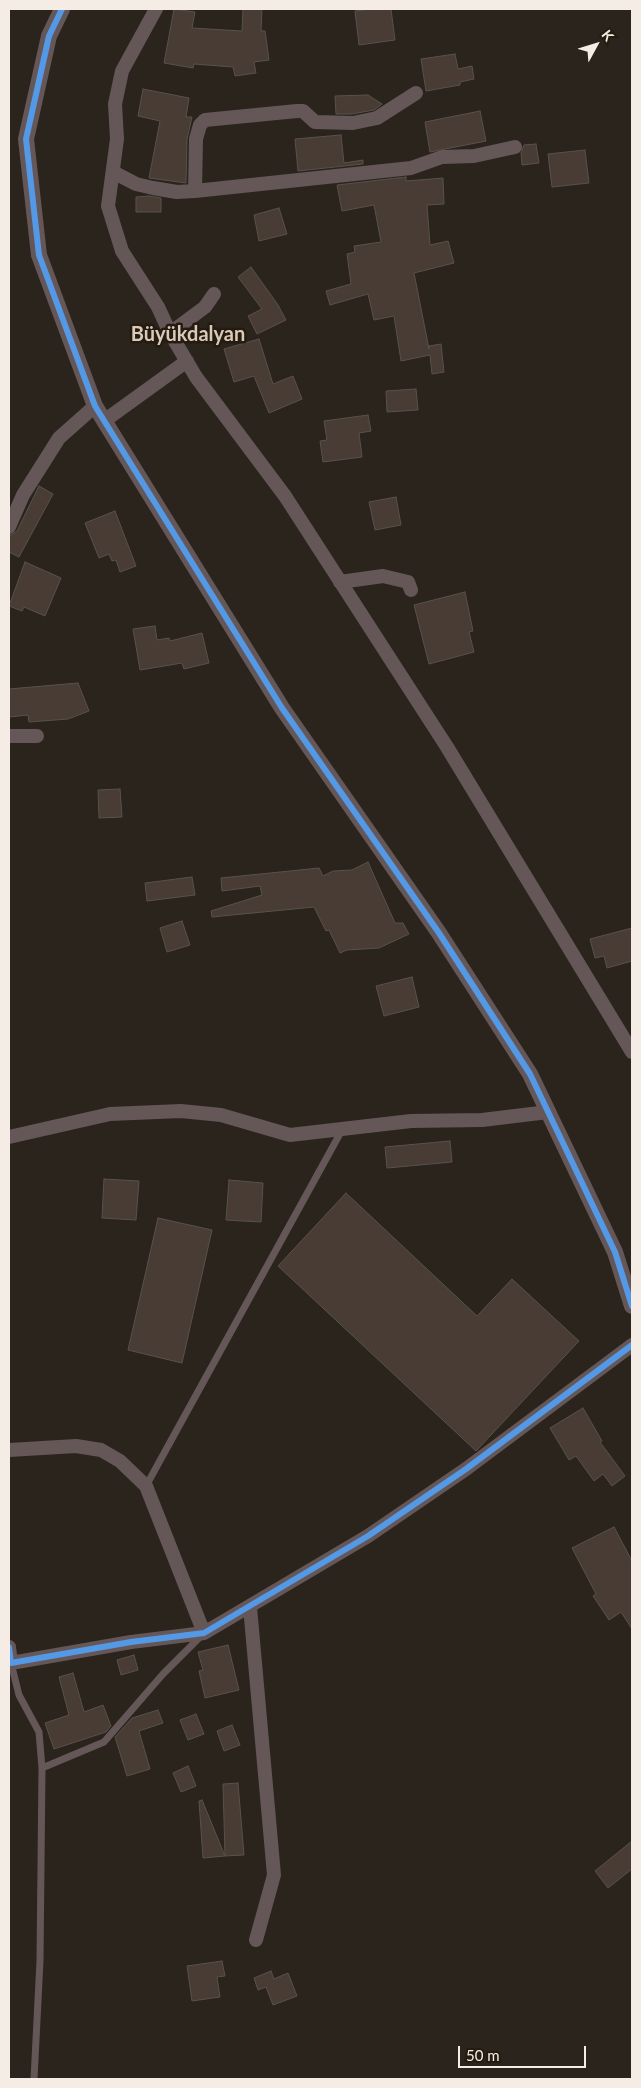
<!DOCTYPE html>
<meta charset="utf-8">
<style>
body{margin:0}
#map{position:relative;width:641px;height:2088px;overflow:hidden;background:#2a241d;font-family:Lato,sans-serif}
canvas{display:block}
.frame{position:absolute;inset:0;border:10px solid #f5ede5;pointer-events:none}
.north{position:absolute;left:571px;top:20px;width:50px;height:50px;-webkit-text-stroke:4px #251b0f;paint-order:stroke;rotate:51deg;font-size:14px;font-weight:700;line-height:20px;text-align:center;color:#f5ede5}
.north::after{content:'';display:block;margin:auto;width:18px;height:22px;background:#f5ede5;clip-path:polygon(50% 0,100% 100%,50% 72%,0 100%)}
.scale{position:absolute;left:458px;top:2046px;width:128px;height:22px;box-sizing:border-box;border:2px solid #f5ede5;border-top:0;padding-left:6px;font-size:15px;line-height:18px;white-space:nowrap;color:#f5ede5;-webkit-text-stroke:4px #251b0f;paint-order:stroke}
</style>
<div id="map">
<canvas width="641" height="2088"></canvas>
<div class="frame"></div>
<div class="north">K</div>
<div class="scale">50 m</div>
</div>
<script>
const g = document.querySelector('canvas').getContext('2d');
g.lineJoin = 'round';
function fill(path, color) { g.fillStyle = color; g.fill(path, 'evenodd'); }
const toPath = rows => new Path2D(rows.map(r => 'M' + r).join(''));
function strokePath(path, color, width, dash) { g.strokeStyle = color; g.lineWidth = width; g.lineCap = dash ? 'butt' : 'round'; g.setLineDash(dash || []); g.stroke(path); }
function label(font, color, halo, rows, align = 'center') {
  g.font = font + ' Lato,sans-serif'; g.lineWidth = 5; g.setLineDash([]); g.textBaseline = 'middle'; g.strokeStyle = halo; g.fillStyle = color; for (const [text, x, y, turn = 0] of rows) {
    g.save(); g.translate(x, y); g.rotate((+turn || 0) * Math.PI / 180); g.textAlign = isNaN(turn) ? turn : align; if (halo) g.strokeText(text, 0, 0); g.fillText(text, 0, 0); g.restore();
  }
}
const building = toPath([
 [174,9,195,12,192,28,242,31,243,9,262,9,261,31,265,31,269,60,254,62,256,73,235,76,233,67,194,64,193,68,164,63,174,9],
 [371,9,391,9,395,40,359,45,355,11,371,9],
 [455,54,458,69,472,66,474,79,460,82,460,85,426,91,421,59,455,54],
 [143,89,189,98,186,117,192,117,187,139,186,183,149,178,160,121,138,116,143,89],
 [368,95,382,104,374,110,352,114,336,114,335,96,368,95],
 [480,111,486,141,430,152,425,122,480,111],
 [341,135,344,163,363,160,363,164,298,171,295,139,341,135],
 [536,144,539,163,522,165,521,153,524,145,536,144],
 [585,150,589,183,552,187,548,154,585,150],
 [406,177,406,181,443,178,444,204,427,205,430,245,448,241,454,263,414,273,429,349,429,346,441,344,444,372,432,374,430,355,401,361,394,316,374,320,368,294,330,305,326,291,351,284,347,254,355,252,354,246,381,242,374,205,342,211,337,185,406,177],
 [149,196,161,198,161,212,136,212,136,197,149,196],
 [279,208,287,234,259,241,254,215,279,208],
 [251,267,278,305,286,320,257,334,248,316,262,309,238,277,251,267],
 [259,339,273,384,293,376,302,399,269,413,254,376,234,382,224,349,259,339],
 [416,389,418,410,387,412,386,391,416,389],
 [368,415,371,431,359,433,362,457,323,462,320,441,327,440,324,421,368,415],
 [39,486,53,494,19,557,9,552,9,536,17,531,39,486],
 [396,497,401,525,375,530,369,502,396,497],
 [115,511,136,566,120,572,116,560,112,561,109,554,99,558,85,523,115,511],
 [25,562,61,578,45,616,24,607,22,611,9,606,25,562],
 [465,592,473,631,469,632,474,652,429,664,414,605,465,592],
 [155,626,157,640,169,638,170,641,202,633,209,663,184,669,182,663,140,670,133,629,155,626],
 [78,683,89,711,68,719,29,722,28,715,9,717,9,689,78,683],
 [120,789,122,817,99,818,98,790,120,789],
 [368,862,395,923,403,923,409,934,379,948,347,950,340,953,329,930,326,931,314,907,212,917,211,911,262,895,260,886,222,891,221,878,319,868,323,876,333,871,352,870,368,862],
 [192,877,195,895,147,901,145,883,192,877],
 [182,921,190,945,167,952,160,928,182,921],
 [632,928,632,961,607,968,604,956,595,958,590,939,632,928],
 [412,977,419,1007,384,1016,376,986,412,977],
 [450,1141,452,1162,387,1168,385,1147,450,1141],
 [104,1179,139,1181,136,1220,102,1218,104,1179],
 [229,1180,263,1183,261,1222,226,1220,229,1180],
 [346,1193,477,1316,512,1279,579,1341,476,1451,278,1266,346,1193],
 [158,1218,212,1230,182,1363,128,1350,158,1218],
 [583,1408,602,1441,600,1442,625,1476,612,1486,603,1474,594,1481,576,1456,569,1460,550,1428,583,1408],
 [614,1527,632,1561,632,1629,621,1612,609,1620,593,1596,596,1594,572,1548,614,1527],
 [228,1645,239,1690,205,1698,199,1671,203,1670,198,1652,228,1645],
 [134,1655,138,1670,121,1675,117,1660,134,1655],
 [73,1673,84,1712,103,1705,111,1726,106,1732,54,1749,45,1723,69,1715,59,1677,73,1673],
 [158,1710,163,1723,139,1731,150,1769,127,1776,115,1737,132,1718,158,1710],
 [196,1714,204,1734,188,1740,180,1720,196,1714],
 [232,1725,240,1745,224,1751,217,1731,232,1725],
 [188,1766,196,1786,181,1792,173,1773,188,1766],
 [238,1783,244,1855,225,1856,223,1784,238,1783],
 [202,1800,225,1856,203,1858,199,1801,202,1800],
 [632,1841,632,1869,608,1888,595,1871,632,1841],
 [222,1961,225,1976,217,1977,220,1997,192,2001,187,1966,222,1961],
 [271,1971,274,1979,288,1973,297,1996,273,2005,266,1987,258,1990,254,1978,271,1971]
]);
const service = toPath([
 [146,1486,342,1130],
 [11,1663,19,1695,39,1732,42,1768,40,1961,34,2079],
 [42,1768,104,1742,163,1674,202,1635]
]);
const minor = toPath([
 [156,9,122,71,115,104,117,139,108,206,122,251,158,307,170,333,196,377,285,496,447,747,632,1052],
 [113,172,136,184,153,188,177,192,195,191,411,168,442,157,474,156,515,147],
 [195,191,196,139,200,125,205,120,297,111,303,111,315,122,353,123,377,118,416,93],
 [170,333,205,307,214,294],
 [104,421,187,361],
 [9,527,23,495,59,438,95,406],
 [340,582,383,576,408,582,411,590],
 [9,736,37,736],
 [9,1137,110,1114,181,1111,221,1115,290,1135,411,1121,482,1120,548,1112],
 [9,1450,76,1446,101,1450,120,1461,146,1486,204,1633],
 [250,1607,274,1875,256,1940],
 [9,1647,11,1663,131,1642,204,1633,368,1536,466,1469,632,1345]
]);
const tertiary = toPath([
 [62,9,49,36,26,139,39,255,95,406,282,708,439,933,530,1074,615,1252,632,1306]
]);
const cycleway = toPath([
 [62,9,49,36,26,139,39,255,95,406,282,708,439,933,530,1074,615,1252,632,1306],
 [9,1647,11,1663,131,1642,204,1633,368,1536,466,1469,632,1345]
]);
const districtNames = [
 ["Büyükdalyan",188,335]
];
fill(building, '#493c34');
strokePath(building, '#58524d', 1);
strokePath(service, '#655758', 7);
strokePath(minor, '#655758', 14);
strokePath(tertiary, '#655758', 16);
strokePath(cycleway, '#5399e6', 6);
label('bold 20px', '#d9cabb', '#251b0f', districtNames);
</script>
